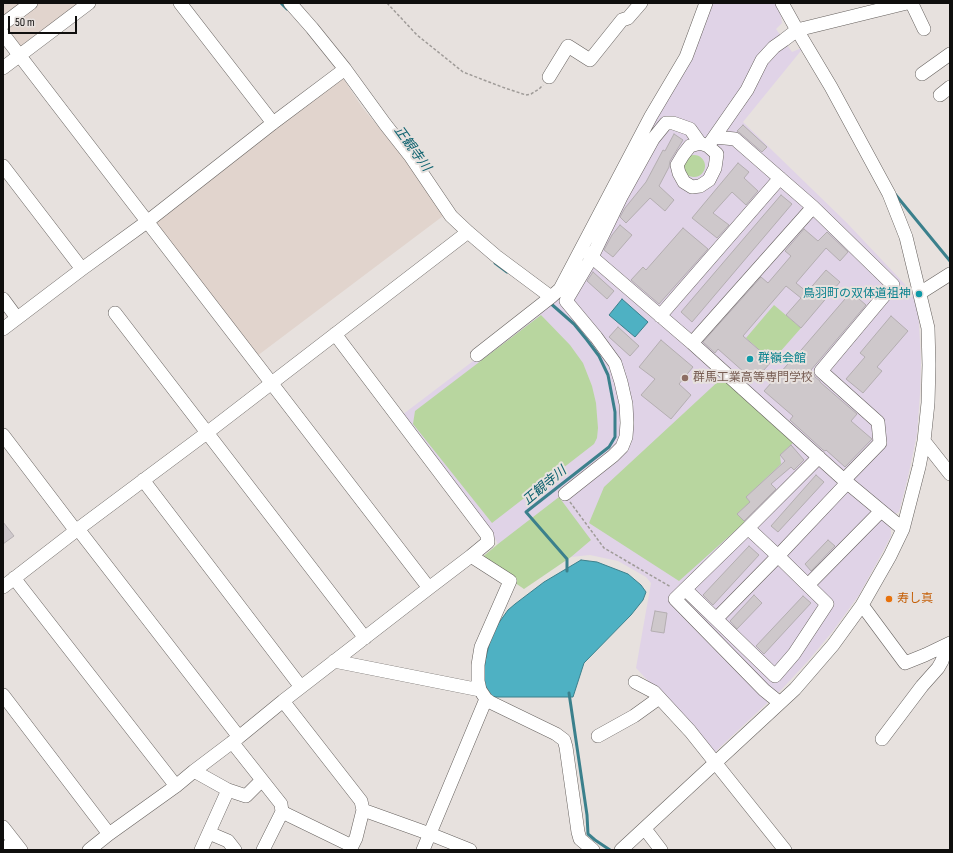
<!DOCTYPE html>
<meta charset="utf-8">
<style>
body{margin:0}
#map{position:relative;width:953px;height:853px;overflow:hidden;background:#e7e1de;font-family:"Sofia Sans Condensed",sans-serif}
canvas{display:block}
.frame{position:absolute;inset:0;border:4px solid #0f0e0d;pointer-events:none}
.scale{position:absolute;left:8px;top:16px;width:69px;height:18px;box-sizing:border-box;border:2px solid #0f0e0d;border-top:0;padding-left:5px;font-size:12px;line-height:14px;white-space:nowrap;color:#0f0e0d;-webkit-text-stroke:3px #e7e1de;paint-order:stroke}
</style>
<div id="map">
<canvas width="953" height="853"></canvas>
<div class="frame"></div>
<div class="scale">50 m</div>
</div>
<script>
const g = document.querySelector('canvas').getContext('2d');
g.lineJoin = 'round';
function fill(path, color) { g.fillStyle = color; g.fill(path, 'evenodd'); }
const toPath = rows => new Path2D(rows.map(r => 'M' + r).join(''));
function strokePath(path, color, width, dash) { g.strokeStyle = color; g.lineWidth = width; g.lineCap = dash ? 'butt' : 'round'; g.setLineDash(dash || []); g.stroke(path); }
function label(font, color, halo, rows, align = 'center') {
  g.font = font + ' "Sofia Sans Condensed","Noto Sans JP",sans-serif'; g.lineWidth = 4; g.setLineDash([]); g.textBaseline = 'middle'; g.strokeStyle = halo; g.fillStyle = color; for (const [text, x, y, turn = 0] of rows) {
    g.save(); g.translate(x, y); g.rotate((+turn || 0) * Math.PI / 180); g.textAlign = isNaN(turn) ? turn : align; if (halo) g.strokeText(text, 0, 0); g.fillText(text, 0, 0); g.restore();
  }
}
const built = toPath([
 [3,3,77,3,80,7,23,49,3,23],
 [343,78,362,107,405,159,443,216,257,356,157,224,159,217]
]);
const education = toPath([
 [709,3,776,3,780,10,782,23,776,29,792,52,804,47,743,122,847,223,915,295,919,323,921,363,920,394,917,434,908,477,899,512,889,517,885,522,891,529,891,536,880,557,859,595,833,631,808,661,782,689,715,752,636,668,651,583,646,577,618,561,590,555,571,557,524,589,480,559,498,544,492,533,402,415,547,305]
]);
const green = toPath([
 '683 166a11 11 0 1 1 22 0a11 11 0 1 1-22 0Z',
 [774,305,801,328,772,361,746,338],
 [541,315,570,345,583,363,592,386,596,403,598,428,597,438,594,444,492,523,413,424,415,411],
 [724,376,796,440,780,455,781,464,746,497,750,502,737,514,745,522,679,581,589,523,604,487],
 [559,497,591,540,571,557,524,589,480,559,498,544]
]);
const water = toPath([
 [622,299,648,322,635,337,609,315,622,299],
 [581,560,597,562,628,574,641,585,646,592,643,600,631,615,584,663,573,697,490,697,483,680,485,661,490,641,498,624,508,610,515,604,544,582,581,560]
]);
const stream = toPath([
 [281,3,287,9],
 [895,194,950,261],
 [495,263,507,272],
 [549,302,574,324,587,340,599,356,608,375,615,412,615,437,609,447,526,512,567,559,567,571],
 [569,693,587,815,588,834,595,840,610,850]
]);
const building = toPath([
 [743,125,767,147,762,152,740,133,737,131,743,125],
 [674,134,683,140,670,161,669,167,659,186,674,200,665,211,650,198,626,223,620,217,625,208,646,182,663,150,665,151,674,134],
 [738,163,749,172,744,178,758,191,746,205,732,192,713,213,729,225,717,238,692,218,738,163],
 [781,195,792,204,692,322,681,312,781,195],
 [620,225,632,235,613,257,604,250,612,235,620,225],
 [683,228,708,249,659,304,631,280,643,267,646,270,683,228],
 [804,229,818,241,827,232,848,252,840,261,826,248,796,283,807,292,826,270,840,282,801,328,786,315,801,298,786,286,743,336,772,361,754,381,718,349,715,353,703,342,761,277,768,283,791,256,785,251,804,229],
 [593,272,614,291,607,299,587,281,593,272],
 [851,292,866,305,811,370,813,372,815,377,820,381,820,382,857,414,851,421,872,439,845,467,826,450,825,451,823,450,790,420,793,416,764,391,795,356,796,356,851,292],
 [891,316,908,331,877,367,882,371,863,393,846,379,865,357,860,353,891,316],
 [618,327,639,346,630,356,609,337,618,327],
 [661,340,693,367,679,384,691,395,671,419,641,395,655,379,639,367,661,340],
 [791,445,804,460,794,470,791,467,771,484,776,489,744,521,737,514,750,502,746,497,785,461,780,455,791,445],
 [816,475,824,482,778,532,771,526,816,475],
 [3,522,14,536,3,544,3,522],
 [828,540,835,546,811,571,805,564,828,540],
 [749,546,759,555,713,605,703,595,749,546],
 [754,595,762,603,737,629,730,621,754,595],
 [803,596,811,603,764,654,756,646,803,596],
 [655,611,667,613,664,633,651,631,655,611]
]);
const path = toPath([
 [387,3,417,35,463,72,502,87,526,95,531,94,539,89,543,85],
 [570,502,604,548,671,587]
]);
const minor = toPath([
 [180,3,273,123],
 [290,3,312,28,345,69,385,124,411,157,451,216,468,232,496,256,551,297,560,289,651,116,686,57,706,3],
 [913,3,913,6,924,29],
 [3,24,31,3],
 [3,34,429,588],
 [3,68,89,3],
 [922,74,950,54],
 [549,77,568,46,590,60,622,20,628,18,641,3],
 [940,95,950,87],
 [715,137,735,139,813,207,893,285,821,371,878,422,880,443,844,480],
 [708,146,717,154,715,168,709,180,700,186,692,187,684,182,679,173,677,165,683,155,690,146,700,143,708,146,747,90,762,60,774,47,784,40,797,30,907,3],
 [3,166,82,269],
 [586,252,692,343,844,480,903,529],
 [920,293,950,274],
 [3,299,17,318],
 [115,313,365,638],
 [660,316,780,178],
 [3,329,82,269,148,221,273,123,345,69],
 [692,343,813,207],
 [477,355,551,297],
 [3,435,76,531],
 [924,441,950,474],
 [143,480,301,687],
 [565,494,613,456,622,447,626,437,627,423,626,404,621,382,615,363,596,337,566,301,592,257,622,195,653,139,666,123,673,123,690,129,700,143],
 [78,529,239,737],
 [471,556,510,581,481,647,478,665,478,681,480,690,486,699,490,702,556,734,564,740,566,747,578,832,580,839,593,850],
 [14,578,176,786],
 [808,585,881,511],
 [3,587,78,529,208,432,468,232],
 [685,589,775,676,794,654,827,604,778,556,748,528],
 [862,605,905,663,925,655,950,643],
 [716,619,778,556,847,483],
 [334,661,480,690],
 [635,682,654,692,690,731,785,850],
 [3,695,109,834],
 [283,701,361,801,363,810],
 [780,703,764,690,675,599,748,528,819,457],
 [598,736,634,716,659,698],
 [882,739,922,686,938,668,942,661,947,645],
 [232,742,281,804,282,812,263,850],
 [194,771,228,790,246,796,262,780],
 [282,812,352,846,350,850],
 [3,827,21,850],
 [645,829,661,850],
 [209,833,228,841,235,850],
 [352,846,356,838,363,810,430,834,470,850],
 [3,850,14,841],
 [89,850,109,834,176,786,194,771,239,737,283,701,429,588,471,556,488,542,487,535,335,334],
 [201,850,228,790],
 [423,850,486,699],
 [621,850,795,689,833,645,862,605,890,556,903,529,919,467,924,441,928,403,929,365,928,328,906,237,889,194,831,87,797,30,782,3]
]);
const markers = [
 [919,294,4,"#0f9aa8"],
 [750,359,4,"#0f9aa8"],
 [685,378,4,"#8d6e63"],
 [889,599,4,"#e8710a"]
];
const cultureNames = [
 ["鳥羽町の双体道祖神",911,294],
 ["群嶺会館",758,359,"left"]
];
const educationNames = [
 ["群馬工業高等専門学校",693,378]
];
const foodNames = [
 ["寿し真",897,599]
];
const waterNames = [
 ["正観寺川",412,149,54],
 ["正観寺川",545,486,-40]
];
fill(built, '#e1d4cd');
fill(education, '#e0d3e7');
fill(green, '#b8d69f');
fill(water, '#4eb1c3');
strokePath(water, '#3b808c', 1);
strokePath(stream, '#3b808c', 3);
fill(building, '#cec8cb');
strokePath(building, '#b4aeb1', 1);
strokePath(minor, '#66615e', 14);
strokePath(path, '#9f9b98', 1.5, [3, 2]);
strokePath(minor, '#fff', 13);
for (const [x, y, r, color] of markers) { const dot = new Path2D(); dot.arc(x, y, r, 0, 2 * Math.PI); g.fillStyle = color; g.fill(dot); strokePath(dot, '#e7e1de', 1.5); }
label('12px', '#0d838f', '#e7e1de', cultureNames, 'right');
label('12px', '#785e54', '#e7e1de', educationNames, 'left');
label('12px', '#c56008', '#e7e1de', foodNames, 'left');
label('italic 13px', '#0e626f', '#e7e1de', waterNames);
</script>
